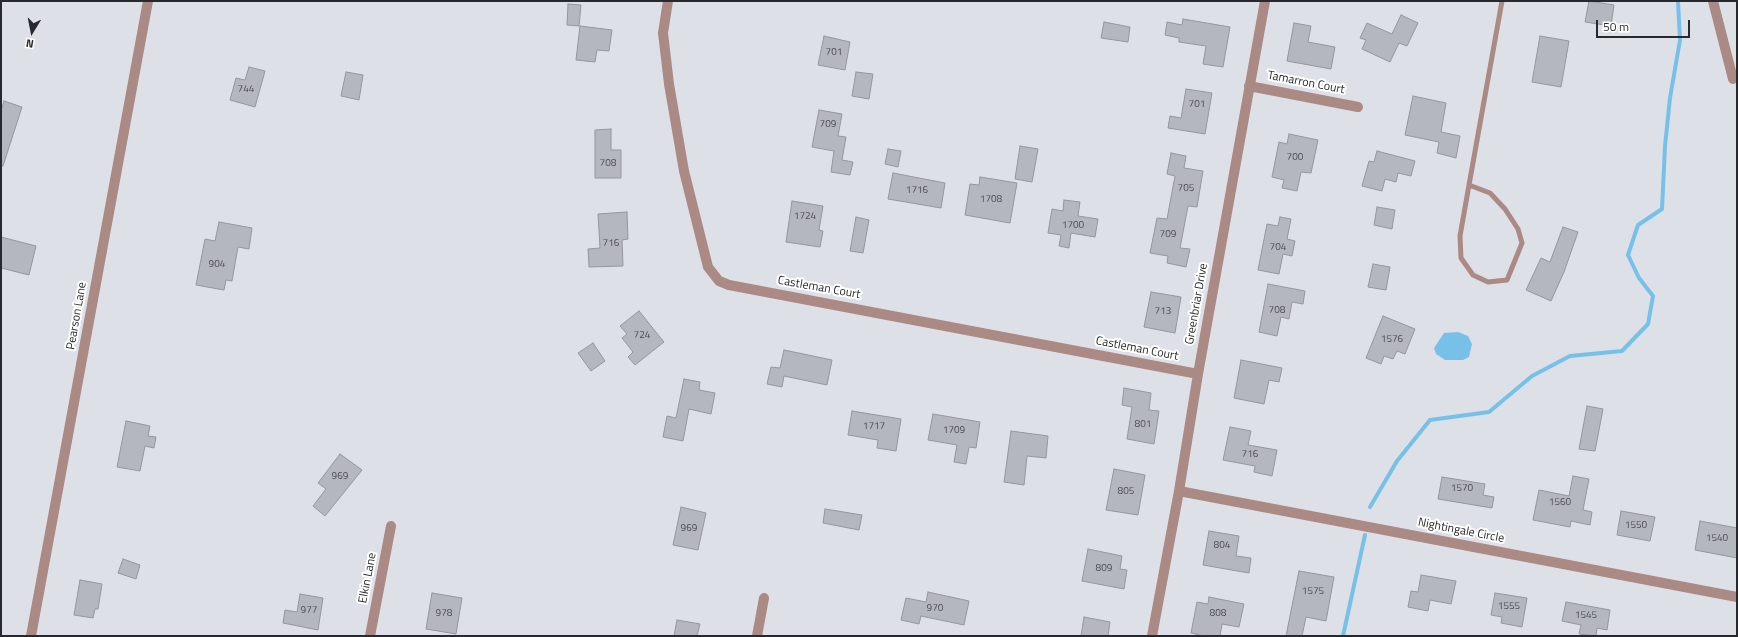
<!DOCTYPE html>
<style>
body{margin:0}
#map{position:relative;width:1738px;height:637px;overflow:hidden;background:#dee0e8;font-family:"Titillium Web",sans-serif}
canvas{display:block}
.frame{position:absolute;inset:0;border:2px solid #28292c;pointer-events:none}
.north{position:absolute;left:12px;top:12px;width:40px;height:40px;-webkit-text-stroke:3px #fff;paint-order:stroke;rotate:190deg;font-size:11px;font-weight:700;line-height:16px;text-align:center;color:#28292c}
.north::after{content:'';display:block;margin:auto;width:14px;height:18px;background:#28292c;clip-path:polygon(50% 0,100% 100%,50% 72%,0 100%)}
.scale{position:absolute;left:1596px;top:20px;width:94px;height:18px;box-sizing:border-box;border:2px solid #28292c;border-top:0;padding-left:5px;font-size:12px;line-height:14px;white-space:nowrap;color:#28292c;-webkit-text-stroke:3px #fff;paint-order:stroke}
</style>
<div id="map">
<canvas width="1738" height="637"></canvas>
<div class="frame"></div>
<div class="north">N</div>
<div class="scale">50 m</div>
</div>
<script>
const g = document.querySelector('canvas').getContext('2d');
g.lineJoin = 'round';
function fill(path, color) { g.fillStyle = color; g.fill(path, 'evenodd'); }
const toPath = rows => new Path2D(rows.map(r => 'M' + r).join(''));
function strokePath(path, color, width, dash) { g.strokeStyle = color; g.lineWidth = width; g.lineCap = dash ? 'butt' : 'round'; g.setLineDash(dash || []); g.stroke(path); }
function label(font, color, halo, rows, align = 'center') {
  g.font = font + ' "Titillium Web",sans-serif'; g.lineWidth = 4; g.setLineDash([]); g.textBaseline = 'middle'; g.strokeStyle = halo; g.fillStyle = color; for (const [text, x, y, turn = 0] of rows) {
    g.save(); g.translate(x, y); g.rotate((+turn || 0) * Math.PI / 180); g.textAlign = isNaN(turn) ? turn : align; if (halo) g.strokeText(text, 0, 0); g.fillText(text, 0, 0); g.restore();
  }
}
const water = toPath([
 [1458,332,1468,336,1472,344,1469,357,1463,360,1445,360,1436,354,1434,348,1444,333]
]);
const stream = toPath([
 [1370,507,1397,461,1430,420,1489,412,1532,376,1570,356,1622,351,1648,324,1653,296,1639,278,1628,255,1638,225,1662,209,1665,146,1670,98,1680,40,1678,1],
 [1343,636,1365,535]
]);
const building = toPath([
 [1589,1,1614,5,1611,26,1585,22,1589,1],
 [568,4,581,5,579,26,567,25,568,4],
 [1401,15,1418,23,1407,46,1399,43,1390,62,1362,49,1366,40,1360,38,1367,23,1392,34,1401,15],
 [1183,19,1230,27,1223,67,1203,64,1206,46,1179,42,1179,38,1165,35,1167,22,1182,25,1183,19],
 [1104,22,1130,27,1128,42,1101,38,1104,22],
 [1294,23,1311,26,1308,42,1335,47,1331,69,1287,61,1294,23],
 [580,26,612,30,609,51,597,50,595,62,576,60,580,26],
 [824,36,850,42,845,70,818,65,824,36],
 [1540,36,1569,41,1561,87,1532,82,1540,36],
 [249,67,265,71,255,107,230,100,236,78,245,80,249,67],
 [346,72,363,75,359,100,341,96,346,72],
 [856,72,873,74,869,99,852,96,856,72],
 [1186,89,1212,93,1205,134,1168,128,1170,116,1181,118,1186,89],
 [1413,96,1446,103,1441,132,1460,136,1456,158,1437,153,1439,142,1405,135,1413,96],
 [4,101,22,107,3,166,1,166,1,111,4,101],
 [819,110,842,114,838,136,846,137,842,160,853,162,850,175,831,172,834,151,812,147,819,110],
 [611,129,611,150,621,150,621,178,595,178,595,130,611,129],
 [1289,134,1318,140,1311,173,1301,172,1297,191,1282,188,1284,180,1272,177,1279,142,1287,144,1289,134],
 [1020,146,1038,149,1032,182,1015,179,1020,146],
 [888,149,901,151,898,167,885,164,888,149],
 [1377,151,1415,161,1411,176,1398,173,1396,182,1385,179,1382,191,1362,186,1369,161,1374,162,1377,151],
 [1171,153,1186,156,1184,168,1203,171,1197,207,1188,206,1180,248,1190,249,1186,267,1167,263,1168,256,1150,253,1157,218,1167,219,1175,176,1167,174,1171,153],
 [893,173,945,183,941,208,888,199,893,173],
 [980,177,1017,183,1010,223,965,215,970,184,979,185,980,177],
 [1064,200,1080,202,1078,216,1098,219,1095,237,1071,233,1069,248,1059,246,1061,235,1048,233,1052,209,1063,211,1064,200],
 [792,201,823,206,819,230,823,231,820,247,786,242,792,201],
 [1377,207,1395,210,1392,229,1374,225,1377,207],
 [627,212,628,239,622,240,623,266,589,267,588,249,600,248,598,214,627,212],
 [856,217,869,220,863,253,850,251,856,217],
 [1280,217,1291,219,1287,239,1295,241,1292,256,1283,254,1279,274,1258,270,1267,224,1278,226,1280,217],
 [219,222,252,228,249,249,238,247,232,281,226,280,224,290,196,285,205,239,215,241,219,222],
 [1563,227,1578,232,1564,272,1551,301,1526,290,1541,258,1550,262,1563,227],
 [1,237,36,246,29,275,1,268,1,237],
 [1373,264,1390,267,1386,290,1368,287,1373,264],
 [1268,284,1305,291,1303,304,1292,302,1289,319,1281,317,1277,336,1259,332,1268,284],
 [1151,292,1181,297,1175,333,1144,327,1151,292],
 [639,311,664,342,635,365,628,357,633,352,622,338,627,334,620,326,639,311],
 [1383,316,1415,329,1405,354,1397,351,1393,359,1384,356,1381,364,1366,358,1383,316],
 [593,343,605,361,591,371,578,353,593,343],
 [784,350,832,360,827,385,784,376,782,387,767,384,771,367,780,368,784,350],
 [1241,360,1282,368,1279,382,1269,380,1264,404,1234,398,1241,360],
 [684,379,700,382,699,390,715,393,711,414,689,409,683,441,663,437,667,416,676,418,684,379],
 [1124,388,1151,393,1149,410,1159,411,1154,444,1127,439,1132,407,1122,405,1124,388],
 [1587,406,1603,409,1595,451,1579,449,1587,406],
 [852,411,901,419,896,451,877,448,878,440,848,435,852,411],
 [933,414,980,422,976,448,969,447,966,464,954,462,957,445,928,440,933,414],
 [126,421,150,426,148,436,156,437,154,448,145,446,140,471,117,467,126,421],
 [1230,427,1251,431,1248,445,1277,450,1272,476,1254,472,1255,466,1223,460,1230,427],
 [1011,431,1048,436,1046,458,1027,456,1024,485,1004,482,1011,431],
 [340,454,362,470,325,516,313,506,326,489,318,483,340,454],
 [1114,469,1145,475,1138,515,1106,510,1114,469],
 [1573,476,1589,479,1583,510,1592,512,1590,525,1571,521,1570,527,1533,520,1539,490,1569,496,1573,476],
 [1442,477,1485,484,1483,495,1494,497,1492,508,1438,499,1442,477],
 [681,507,706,513,698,550,673,545,681,507],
 [825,509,862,515,859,530,823,523,825,509],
 [1621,511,1655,517,1650,541,1617,535,1621,511],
 [1700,521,1737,528,1737,558,1695,550,1700,521],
 [1209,531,1239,536,1236,556,1251,558,1249,573,1203,565,1209,531],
 [1088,549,1122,556,1120,569,1127,570,1124,589,1082,581,1088,549],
 [123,559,140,565,136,579,118,573,123,559],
 [1299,571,1334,577,1326,621,1306,617,1302,636,1286,636,1299,571],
 [1421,575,1456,581,1451,604,1430,600,1428,611,1408,607,1411,591,1418,592,1421,575],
 [80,580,102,584,98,609,95,609,93,618,74,615,80,580],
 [928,592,969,601,964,625,921,616,919,624,901,620,906,598,926,602,928,592],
 [432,593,462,598,456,634,426,629,432,593],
 [1495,593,1527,598,1522,627,1501,623,1502,617,1491,615,1495,593],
 [300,594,323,598,318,630,283,623,285,610,297,612,300,594],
 [1209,597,1244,604,1239,627,1222,624,1220,636,1204,636,1191,633,1197,602,1208,604,1209,597],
 [1566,602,1610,610,1607,630,1597,628,1596,636,1579,634,1581,625,1562,621,1566,602],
 [1084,617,1110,622,1108,636,1081,636,1084,617],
 [677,620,700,624,697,636,674,636,677,620]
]);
const service = toPath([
 [1469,185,1490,193,1505,209,1518,229,1522,243,1507,280,1488,282,1473,275,1461,258,1460,236,1469,185,1502,1]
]);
const minor = toPath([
 [668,1,663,33,669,84,684,171,708,267,719,281,729,285,1198,374],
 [1713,1,1733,79],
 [1249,86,1358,107],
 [1179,491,1737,597],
 [370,636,391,526],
 [757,636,764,598],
 [1152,636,1179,491,1198,374,1265,1]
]);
const tertiary = toPath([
 [31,636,148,1]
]);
const numberNames = [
 ["701",834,53],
 ["744",246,90],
 ["701",1197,105],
 ["709",828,125],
 ["700",1295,158],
 ["708",608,164],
 ["705",1186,189],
 ["1716",917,191],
 ["1708",991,200],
 ["1724",805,217],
 ["1700",1073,226],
 ["709",1168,235],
 ["716",611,244],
 ["704",1278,248],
 ["904",217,265],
 ["708",1277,311],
 ["713",1163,312],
 ["724",642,336],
 ["1576",1392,340],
 ["801",1143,425],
 ["1717",874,427],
 ["1709",954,431],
 ["716",1250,455],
 ["969",340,477],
 ["1570",1462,489],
 ["805",1126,492],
 ["1560",1560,503],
 ["1550",1636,526],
 ["969",689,529],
 ["1540",1717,539],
 ["804",1222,546],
 ["809",1104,569],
 ["1575",1313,592],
 ["1555",1509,607],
 ["970",935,609],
 ["977",309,611],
 ["978",444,614],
 ["808",1218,614],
 ["1545",1586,616]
];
const streetNames = [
 ["Tamarron Court",1306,83,11],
 ["Castleman Court",819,288,10],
 ["Greenbriar Drive",1197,304,-80],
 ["Pearson Lane",77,316,-80],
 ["Castleman Court",1137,349,11],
 ["Nightingale Circle",1461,531,11],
 ["Elkin Lane",368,578,-79]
];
fill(water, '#77c1e9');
strokePath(stream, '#77c1e9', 4);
fill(building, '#b5b7bf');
strokePath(building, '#94969e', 1);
strokePath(service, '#ab8985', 5);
strokePath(minor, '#ab8985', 10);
strokePath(tertiary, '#ab8985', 10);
label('10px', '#4b4c51', null, numberNames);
label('12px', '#28292c', '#fff', streetNames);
</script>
